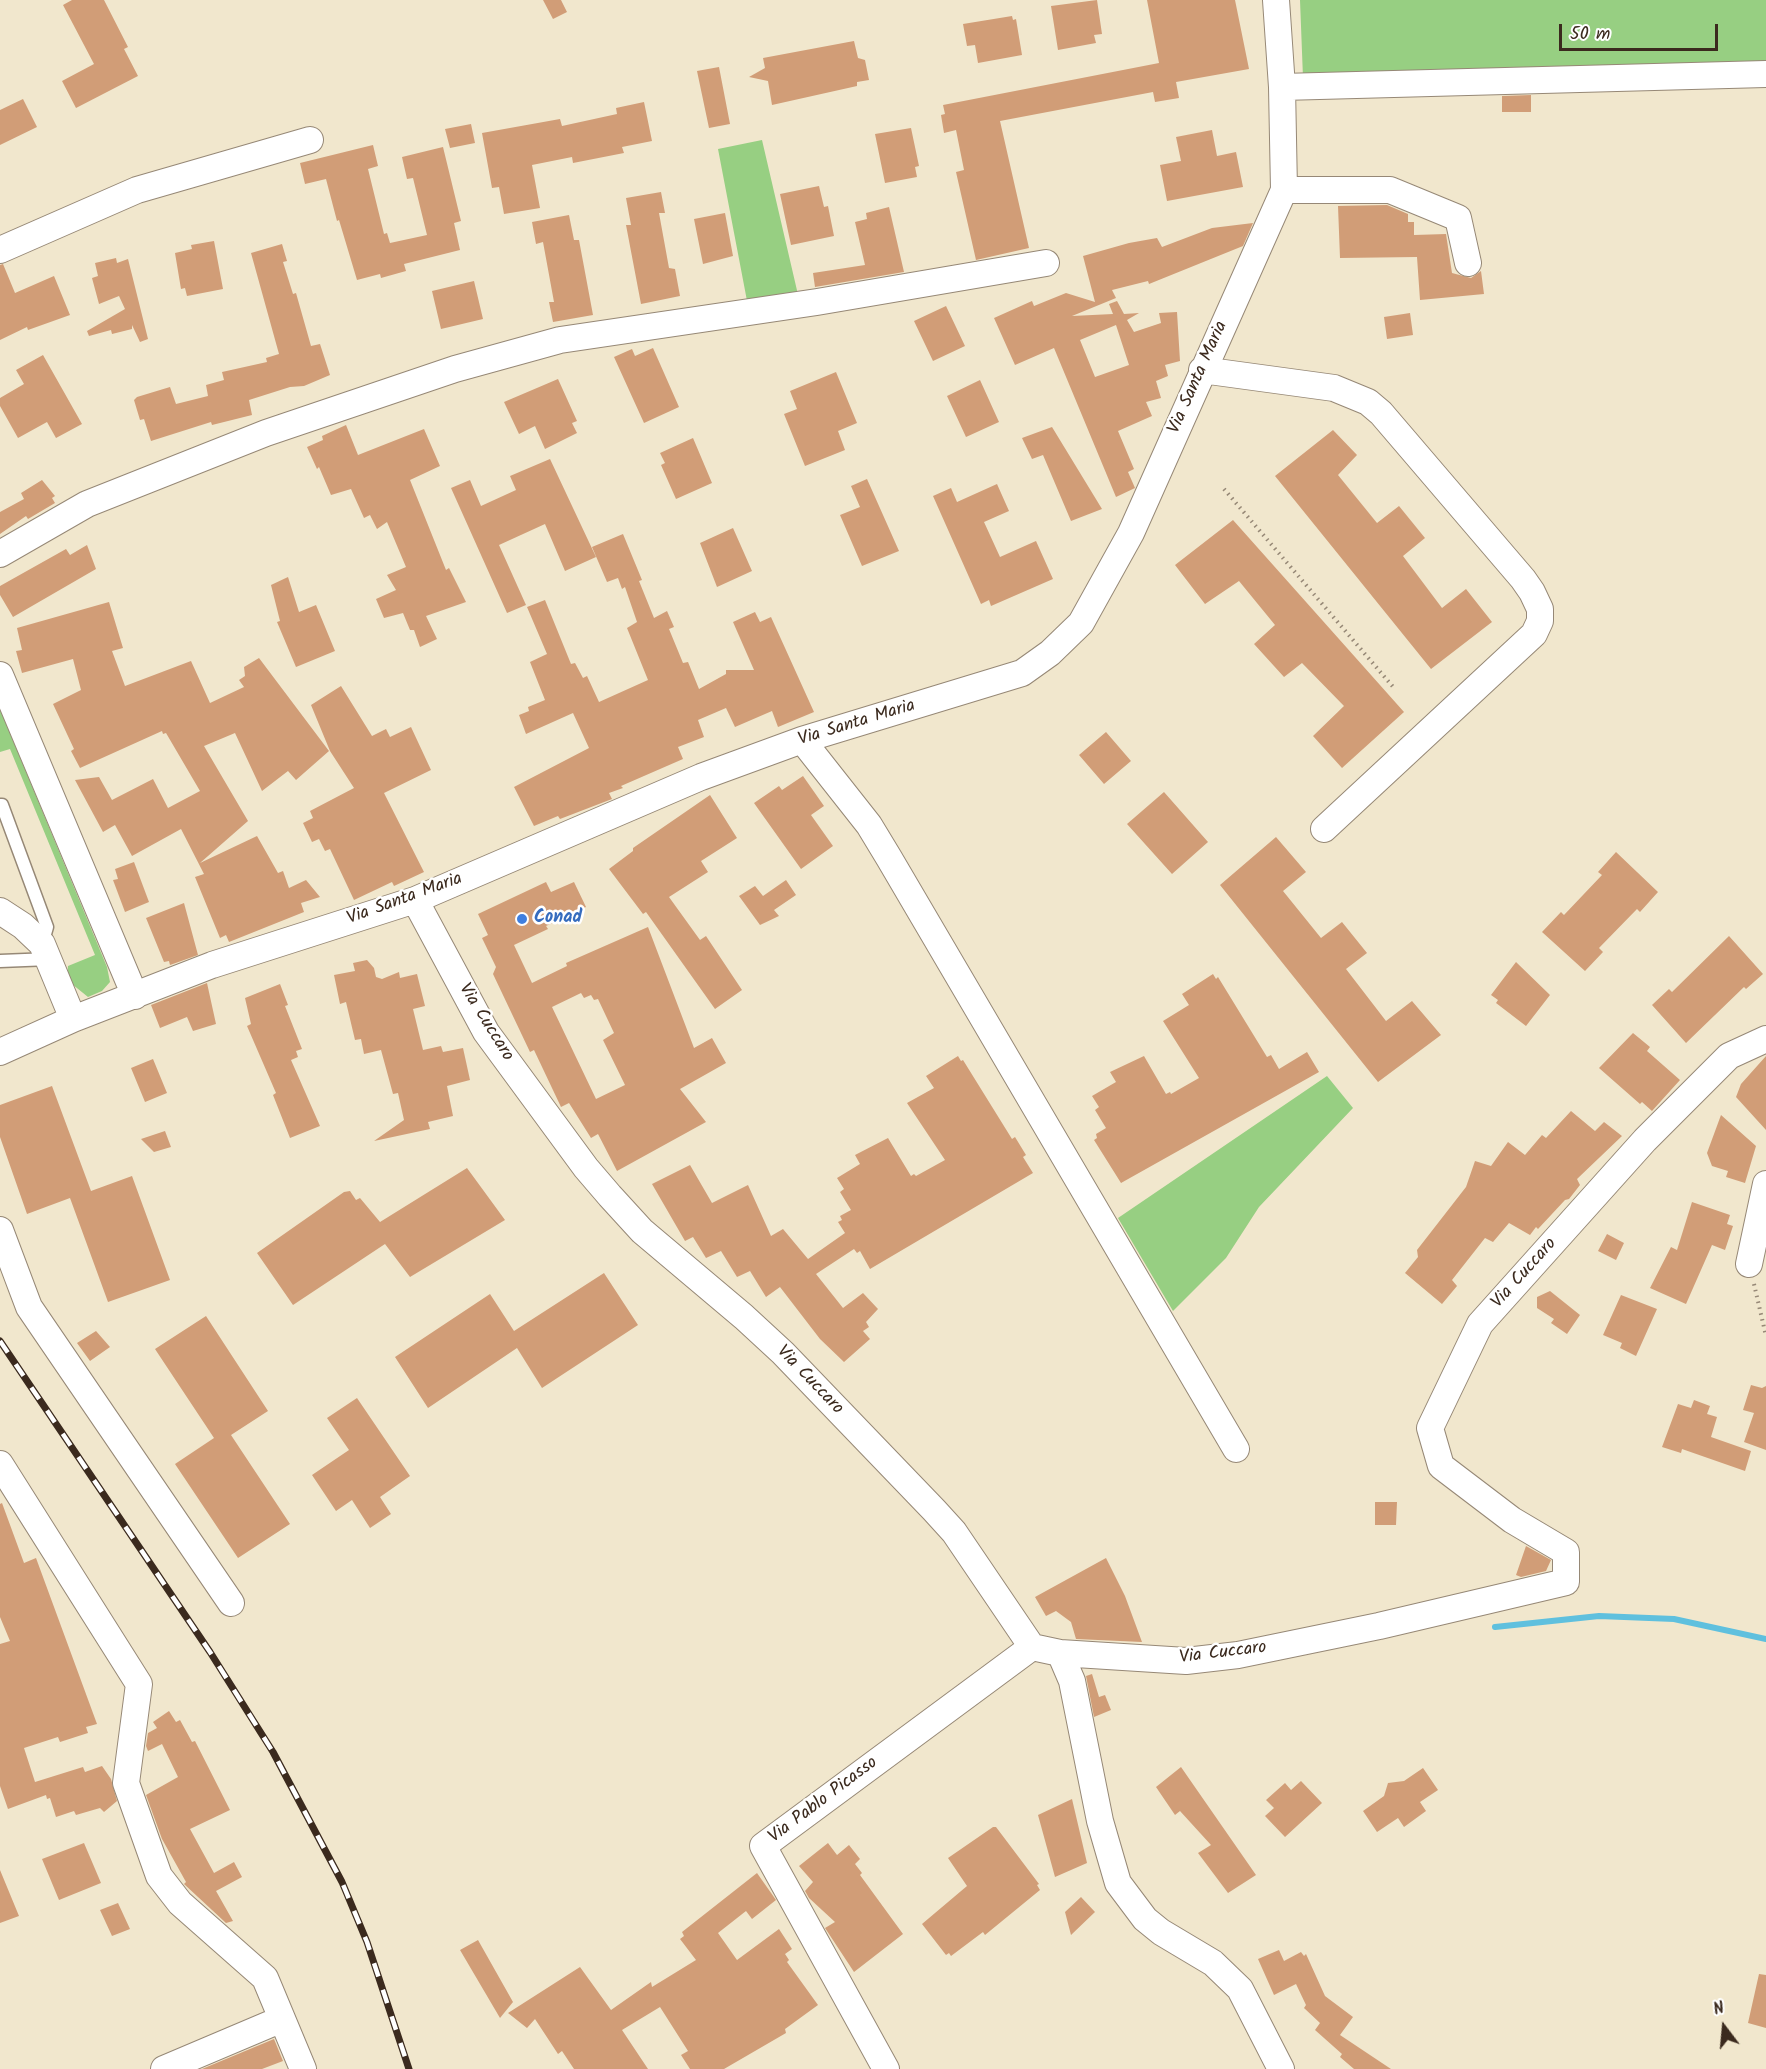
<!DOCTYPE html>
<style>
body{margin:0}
#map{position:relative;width:1766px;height:2069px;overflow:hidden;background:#f1e7cd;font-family:Kalam,sans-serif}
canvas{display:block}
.north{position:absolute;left:1694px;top:1997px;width:60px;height:60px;-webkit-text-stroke:4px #fff;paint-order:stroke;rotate:344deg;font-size:16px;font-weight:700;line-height:24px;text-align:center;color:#3b2a1e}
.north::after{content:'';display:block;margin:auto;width:21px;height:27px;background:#3b2a1e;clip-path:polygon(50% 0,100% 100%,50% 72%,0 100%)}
.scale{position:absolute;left:1559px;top:24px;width:159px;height:27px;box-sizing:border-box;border:3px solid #3b2a1e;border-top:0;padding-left:8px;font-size:18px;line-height:21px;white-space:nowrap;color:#3b2a1e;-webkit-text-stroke:4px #fff;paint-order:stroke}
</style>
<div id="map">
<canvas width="1766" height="2069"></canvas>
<div class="north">N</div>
<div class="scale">50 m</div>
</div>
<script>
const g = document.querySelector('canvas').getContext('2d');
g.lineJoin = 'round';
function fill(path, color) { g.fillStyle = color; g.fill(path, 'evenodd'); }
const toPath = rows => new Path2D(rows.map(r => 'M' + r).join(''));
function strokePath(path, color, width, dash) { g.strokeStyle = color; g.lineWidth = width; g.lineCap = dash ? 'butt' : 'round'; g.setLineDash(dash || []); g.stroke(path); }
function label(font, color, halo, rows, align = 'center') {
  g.font = font + ' Kalam,sans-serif'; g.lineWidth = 5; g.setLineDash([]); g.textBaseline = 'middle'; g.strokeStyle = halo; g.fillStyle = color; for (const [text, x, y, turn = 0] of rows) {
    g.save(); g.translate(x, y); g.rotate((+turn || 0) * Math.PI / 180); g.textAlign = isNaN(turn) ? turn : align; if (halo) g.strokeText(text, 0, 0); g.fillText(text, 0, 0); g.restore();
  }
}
const green = toPath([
 [1300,0,1766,0,1766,69,1303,78],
 [762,140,799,299,748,306,718,149],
 [0,709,107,967,110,982,102,991,88,997,67,980,68,966,95,955,10,749,0,752],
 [1327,1076,1353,1108,1259,1207,1226,1258,1173,1311,1118,1218]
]);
const stream = toPath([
 [1495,1627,1599,1616,1674,1619,1766,1639]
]);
const building = toPath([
 [72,0,104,0,128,47,124,49,138,76,76,108,62,81,94,64,63,5],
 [543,0,561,0,567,12,553,19],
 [1097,0,1102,34,1094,35,1096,43,1058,50,1051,6],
 [1147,0,1235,0,1249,69,1176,82,1179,98,1155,102,1153,92,1000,121,1029,248,976,260,956,172,964,170,956,130,944,133,941,115,945,114,943,105,1159,63],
 [1012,16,1013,20,1016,19,1022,55,978,63,975,45,967,46,963,24],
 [854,41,858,58,865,60,869,80,857,82,857,86,772,105,768,81,749,77,765,68,763,58],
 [719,67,730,124,709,128,697,71],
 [1531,95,1531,112,1502,112,1502,96],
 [23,99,37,127,0,145,0,110],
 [644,102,652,141,622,147,624,153,573,163,572,157,532,165,540,208,504,214,499,187,492,188,482,133,560,119,562,126,617,114,616,108],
 [471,124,475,143,450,148,445,129],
 [911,128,919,166,915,167,917,177,885,183,875,134],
 [1212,130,1217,156,1236,152,1243,187,1167,201,1160,165,1181,161,1176,137],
 [373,145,378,166,368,169,384,234,387,233,390,243,427,235,413,178,407,179,402,157,443,147,461,221,454,223,460,250,404,264,406,271,381,278,380,274,357,280,339,220,337,221,326,179,305,184,300,163],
 [819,186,824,207,828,206,834,236,791,245,780,194],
 [661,192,665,213,659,213,669,268,675,269,680,296,641,304,626,225,631,225,626,198],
 [1387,205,1408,214,1408,222,1414,222,1414,235,1446,234,1452,273,1471,278,1481,271,1484,294,1420,300,1417,257,1340,258,1338,206],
 [889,207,904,272,815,287,813,273,865,265,855,222,867,219,866,213],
 [725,213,733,256,703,264,694,219],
 [569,215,574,240,579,240,593,315,553,322,549,302,554,302,543,242,536,244,532,222],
 [1253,223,1243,246,1149,284,1148,281,1112,290,1116,298,1072,316,1113,314,1109,304,1117,301,1124,314,1139,313,1127,320,1134,332,1161,323,1159,313,1177,312,1180,361,1165,365,1168,376,1156,381,1161,398,1146,402,1152,416,1118,431,1134,469,1128,472,1135,488,1116,497,1054,348,1015,365,994,318,1032,301,1034,306,1066,293,1095,302,1083,256,1129,243,1157,238,1162,247,1212,228],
 [1116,325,1129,365,1095,377,1080,340],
 [214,241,223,289,187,296,185,288,181,289,175,253,192,249,191,245],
 [282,244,287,261,283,262,293,294,296,293,311,346,320,344,330,375,304,386,290,387,249,400,252,415,212,425,211,422,151,441,144,419,140,420,134,400,137,397,170,387,176,404,208,396,206,385,224,380,222,372,267,362,266,358,279,354,251,253],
 [116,258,117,263,128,259,148,339,140,342,132,325,132,329,112,334,111,330,89,336,87,331,125,309,119,296,99,304,92,278,98,276,95,263],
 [3,264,15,293,54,276,70,315,28,330,27,327,0,340,0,265],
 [474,281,483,319,441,329,432,291],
 [946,306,965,346,933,361,914,321],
 [1410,313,1413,335,1387,339,1384,317],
 [653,348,679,407,644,423,614,357,632,349,635,356],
 [43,355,82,424,56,438,47,422,18,438,0,406,0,398,24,384,16,370],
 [836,372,857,423,838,431,845,450,805,466,784,414,797,409,790,391],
 [558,379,577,421,572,423,577,433,545,449,535,426,519,434,504,402],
 [980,380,999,422,966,437,947,396],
 [346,425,358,455,424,429,440,466,410,480,446,570,449,568,466,602,426,616,437,639,420,647,414,630,410,630,403,613,384,618,376,599,396,590,387,575,406,567,387,522,377,529,370,515,364,518,351,489,331,495,319,467,317,469,307,447,323,440,322,436],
 [1052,427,1102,509,1071,521,1043,455,1032,459,1022,438],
 [1333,430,1357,455,1338,475,1377,523,1399,506,1425,538,1403,556,1442,608,1466,589,1492,622,1431,669,1275,476],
 [693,438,712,483,676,499,661,465,665,463,660,453],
 [550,459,596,557,565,571,545,524,499,545,526,605,507,613,451,488,470,480,481,506,516,490,510,476],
 [867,479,899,551,862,566,840,515,860,507,851,486],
 [42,480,55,496,52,498,55,503,28,519,26,516,0,534,0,512,24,499,21,493],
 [997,484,1009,511,984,522,1000,557,1036,541,1053,579,991,606,989,600,981,604,933,496,951,488,957,502],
 [1233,520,1404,712,1342,768,1313,736,1344,706,1302,663,1284,677,1254,644,1275,625,1239,581,1205,604,1175,565],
 [733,528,752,571,717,587,700,543],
 [623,534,642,580,639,581,654,618,667,611,674,627,669,629,683,663,688,662,699,689,726,674,726,670,754,670,733,622,755,612,760,622,771,617,814,712,778,727,772,711,735,727,726,708,698,720,704,737,678,747,683,759,621,786,623,788,609,793,612,799,560,819,558,816,534,826,514,787,589,748,573,713,526,734,519,715,529,711,528,707,545,700,530,662,547,654,527,607,545,600,571,664,575,663,583,678,587,676,599,702,648,680,627,628,637,622,625,587,622,589,618,578,607,582,592,547],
 [87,545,96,569,13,617,0,595,0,586,66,549,70,555],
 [288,577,299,612,316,605,335,651,296,667,277,622,280,621,271,585],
 [109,602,123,648,112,651,125,686,191,661,210,703,244,687,239,680,245,676,244,667,259,658,329,751,296,780,288,771,262,791,235,733,204,746,248,821,200,863,257,836,278,873,283,871,289,888,306,880,320,897,301,903,304,912,229,942,226,935,220,938,195,877,204,874,181,829,132,856,115,825,103,832,75,780,99,777,112,800,153,779,168,808,200,791,166,733,163,734,162,731,80,768,71,751,74,749,53,704,81,690,73,659,22,673,16,651,22,650,17,628],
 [341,686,372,736,386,729,390,737,411,727,431,770,384,793,424,872,394,886,392,882,354,900,330,849,325,851,319,839,312,842,303,823,313,818,310,811,354,788,330,751,311,705],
 [1106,732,1131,761,1104,784,1079,755],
 [803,776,824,806,811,815,833,846,801,869,754,803,779,786,782,790],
 [1164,792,1208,842,1172,874,1127,824],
 [710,795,737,838,701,861,708,872,669,897,700,940,706,936,742,990,715,1009,646,912,643,914,609,869,633,851,633,848],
 [1276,837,1306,872,1283,891,1321,938,1342,922,1367,953,1346,969,1386,1021,1412,1001,1441,1035,1378,1082,1220,885],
 [1616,852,1658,892,1640,912,1637,909,1599,948,1603,952,1585,971,1542,932,1561,912,1564,915,1602,875,1598,872],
 [134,862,149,902,125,912,113,880,118,879,115,869],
 [786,880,796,895,774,910,779,916,760,925,739,896,755,886,763,896],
 [546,882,551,892,574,882,586,907,546,926,548,929,514,945,532,983,567,966,566,963,648,927,694,1048,712,1038,726,1063,680,1089,706,1122,617,1171,598,1134,591,1138,569,1103,561,1107,534,1050,530,1052,493,974,496,967,482,938,488,935,478,914],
 [581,993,584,998,591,995,594,1000,598,999,614,1033,603,1040,625,1085,596,1099,552,1007],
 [184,903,198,955,170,965,169,961,164,962,146,918],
 [1729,936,1763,974,1746,989,1744,987,1686,1043,1652,1005,1669,989,1672,992],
 [367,960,374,968,376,977,382,979,399,972,400,978,417,974,425,1006,413,1009,423,1050,441,1046,443,1052,463,1048,470,1080,447,1086,453,1116,428,1122,430,1129,374,1141,404,1120,398,1093,393,1094,381,1050,364,1054,361,1039,355,1040,346,1002,340,1004,334,975,355,971,353,963],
 [1516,962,1550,995,1526,1026,1496,1003,1498,1000,1491,995],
 [1213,974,1216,979,1218,977,1267,1057,1271,1055,1279,1069,1307,1052,1319,1072,1121,1183,1094,1140,1097,1138,1096,1134,1106,1128,1095,1110,1099,1107,1092,1096,1116,1082,1110,1072,1144,1056,1166,1094,1170,1092,1171,1094,1199,1078,1163,1021,1189,1005,1182,994],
 [207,983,216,1024,193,1031,187,1017,160,1028,151,1005],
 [280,984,288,1005,285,1006,302,1049,296,1051,298,1057,291,1060,320,1126,290,1138,273,1095,276,1093,247,1026,251,1024,245,998],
 [1633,1033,1650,1047,1647,1051,1680,1080,1652,1111,1642,1102,1640,1104,1599,1068],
 [958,1056,961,1061,963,1060,1012,1139,1015,1137,1026,1155,1023,1157,1033,1173,870,1269,860,1251,857,1253,854,1249,816,1274,843,1308,863,1293,878,1309,866,1322,869,1327,863,1331,870,1339,844,1362,820,1339,780,1287,766,1297,750,1271,737,1277,721,1251,706,1258,693,1237,685,1241,652,1184,690,1165,712,1203,748,1185,771,1236,783,1229,808,1259,845,1233,838,1222,842,1220,840,1216,851,1210,840,1192,844,1189,837,1178,860,1164,855,1155,888,1138,911,1176,914,1174,916,1176,945,1160,907,1103,934,1088,926,1076],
 [1766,1056,1766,1130,1736,1097,1741,1084],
 [153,1059,167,1093,145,1102,131,1068],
 [52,1086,91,1191,132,1176,170,1280,108,1302,70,1198,27,1214,0,1137,0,1105],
 [1571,1111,1595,1131,1604,1122,1622,1136,1577,1179,1580,1185,1569,1199,1565,1200,1538,1229,1536,1227,1530,1235,1509,1223,1493,1242,1485,1238,1452,1280,1457,1286,1442,1304,1405,1273,1418,1257,1417,1250,1466,1187,1475,1161,1491,1166,1508,1142,1525,1155,1542,1135,1546,1138],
 [1721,1115,1756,1146,1745,1183,1726,1177,1728,1171,1712,1166,1707,1153],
 [165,1131,171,1147,154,1152,141,1139],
 [467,1168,505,1220,410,1277,385,1244,293,1305,257,1253,344,1192,350,1191,356,1200,360,1198,380,1222],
 [1692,1202,1730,1215,1727,1224,1733,1226,1725,1250,1712,1245,1686,1304,1650,1288,1671,1247,1677,1250],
 [1607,1234,1624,1243,1616,1260,1598,1251],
 [604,1273,638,1325,542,1388,517,1348,428,1408,395,1357,490,1294,514,1331],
 [1550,1291,1580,1315,1567,1334,1551,1323,1554,1319,1537,1308,1537,1297],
 [1621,1295,1657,1309,1636,1356,1620,1348,1622,1343,1603,1335],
 [206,1316,268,1411,231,1435,290,1524,238,1558,175,1464,214,1438,155,1349],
 [96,1331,110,1347,90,1361,77,1343],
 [1751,1385,1762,1388,1766,1386,1766,1450,1744,1442,1754,1413,1743,1410],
 [357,1398,410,1476,380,1497,391,1514,370,1528,352,1500,336,1511,312,1475,349,1450,327,1418],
 [1694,1400,1710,1406,1707,1414,1717,1417,1711,1437,1751,1451,1745,1471,1682,1449,1681,1453,1662,1447,1678,1404,1691,1408],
 [1375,1502,1397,1502,1396,1525,1375,1525],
 [2,1503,24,1563,36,1558,97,1724,86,1727,88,1733,60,1742,58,1737,24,1748,35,1782,83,1767,85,1772,102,1766,111,1779,117,1801,104,1812,100,1808,76,1815,74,1811,56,1817,50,1798,47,1799,46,1795,8,1809,0,1786,0,1644,10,1641,0,1617,0,1504],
 [1526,1546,1551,1560,1546,1571,1521,1577,1516,1575],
 [1106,1558,1125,1596,1142,1642,1076,1639,1071,1622,1056,1611,1046,1616,1035,1597],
 [1092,1674,1099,1697,1105,1695,1111,1710,1094,1717,1086,1676],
 [169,1711,176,1722,180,1720,192,1742,195,1741,230,1810,190,1829,214,1873,234,1862,242,1877,216,1891,233,1921,226,1923,184,1884,186,1882,162,1839,146,1795,178,1777,162,1744,148,1751,146,1746,148,1733,157,1728,153,1722],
 [1181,1767,1256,1875,1228,1893,1198,1853,1211,1845,1180,1811,1175,1815,1156,1787],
 [1423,1768,1438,1790,1420,1802,1426,1811,1404,1827,1398,1818,1377,1832,1363,1811,1384,1796,1388,1783,1404,1781],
 [1301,1781,1322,1803,1285,1837,1265,1816,1274,1808,1266,1800,1285,1783,1291,1790],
 [1072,1799,1087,1863,1055,1877,1038,1815],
 [993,1827,996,1827,1039,1884,1037,1885,1040,1890,985,1935,983,1932,951,1956,949,1953,946,1955,922,1924,967,1886,948,1858],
 [84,1843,101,1883,59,1900,42,1859],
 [828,1843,837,1855,849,1845,860,1859,855,1864,862,1873,860,1875,903,1934,854,1972,825,1928,835,1922,809,1898,805,1891,813,1882,799,1866],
 [0,1870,19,1916,0,1923],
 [757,1873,776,1900,752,1919,746,1911,718,1933,737,1960,779,1929,792,1949,785,1954,789,1960,787,1962,818,2005,785,2029,786,2033,724,2069,690,2069,681,2055,688,2051,660,2007,622,2030,648,2069,574,2069,562,2051,558,2054,535,2019,527,2028,508,2013,580,1967,611,2010,651,1982,652,1987,696,1960,680,1939,684,1936,682,1932],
 [1081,1897,1095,1912,1071,1935,1065,1912],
 [118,1903,130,1929,112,1936,100,1910],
 [478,1940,513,2002,500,2018,460,1950],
 [1279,1950,1284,1961,1301,1952,1304,1956,1306,1954,1325,1996,1353,2017,1340,2035,1391,2069,1354,2069,1340,2057,1342,2054,1315,2030,1320,2023,1304,2008,1306,2005,1296,1984,1274,1995,1258,1959],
 [1759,1974,1766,1975,1766,2028,1748,2023],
 [274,2039,283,2061,262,2069,202,2069]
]);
const path = toPath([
 [1224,489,1394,688],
 [1754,1284,1766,1336]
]);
const lane = toPath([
 [0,805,2,805,47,927,42,944],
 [0,961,50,959]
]);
const street = toPath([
 [1282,87,1766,74],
 [1284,190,1390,190,1458,218,1468,263],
 [0,250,137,190,310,140],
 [1202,370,1334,388,1368,402,1381,413,1523,579,1532,592,1540,609,1540,621,1534,634,1324,829],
 [0,554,87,504,266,433,455,369,560,340,817,302,1046,263],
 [0,675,135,996],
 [802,740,869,825,889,858,1236,1449],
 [415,900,486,1032,586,1168,610,1196,642,1231,744,1317,783,1353,934,1510,954,1532,1032,1647,1060,1653,1186,1661,1238,1655,1379,1626,1566,1582,1566,1552,1512,1520,1441,1466,1430,1428,1480,1324,1645,1140,1729,1056,1766,1039],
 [0,911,23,926,42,944,73,1019],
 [0,1052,73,1019,212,965,415,900,701,777,802,740,1022,673,1050,653,1081,623,1131,533,1284,190,1282,87,1276,0],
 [0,1230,29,1307,231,1603],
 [1749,1264,1766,1184],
 [0,1464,139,1684,126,1783,159,1876,180,1903,265,1978,303,2069],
 [1060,1653,1072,1681,1100,1821,1118,1883,1145,1919,1161,1932,1213,1963,1240,1989,1281,2069],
 [164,2069,282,2019],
 [886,2069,763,1846,1032,1647]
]);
const rail = toPath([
 [0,1341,210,1652,273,1752,342,1882,367,1942,409,2069]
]);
const markers = [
 [522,919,6,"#3f7fe0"]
];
const streetNames = [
 ["Via Santa Maria",1199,378,-66],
 ["Via Santa Maria",857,724,-17],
 ["Via Santa Maria",405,900,-20],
 ["Via Cuccaro",485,1023,58],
 ["Via Cuccaro",1525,1274,-48],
 ["Via Cuccaro",809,1381,46],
 ["Via Cuccaro",1223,1654,-7],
 ["Via Pablo Picasso",824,1801,-37]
];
const shopNames = [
 ["Conad",534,919]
];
fill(green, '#97cf82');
strokePath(stream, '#5fc0de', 6);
fill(building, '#d19d77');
strokePath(lane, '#968876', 15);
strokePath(street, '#968876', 28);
strokePath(path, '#968876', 4, [1.5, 4.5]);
strokePath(lane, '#fff', 12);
strokePath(street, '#fff', 26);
strokePath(rail, '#3b2a1e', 7);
strokePath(rail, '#fff', 4.5, [14]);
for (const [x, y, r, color] of markers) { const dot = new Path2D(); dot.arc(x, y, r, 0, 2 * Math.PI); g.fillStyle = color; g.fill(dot); strokePath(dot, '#fff', 2); }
label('18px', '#3b2a1e', '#fff', streetNames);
label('bold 18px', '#366cbe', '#fff', shopNames, 'left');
</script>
